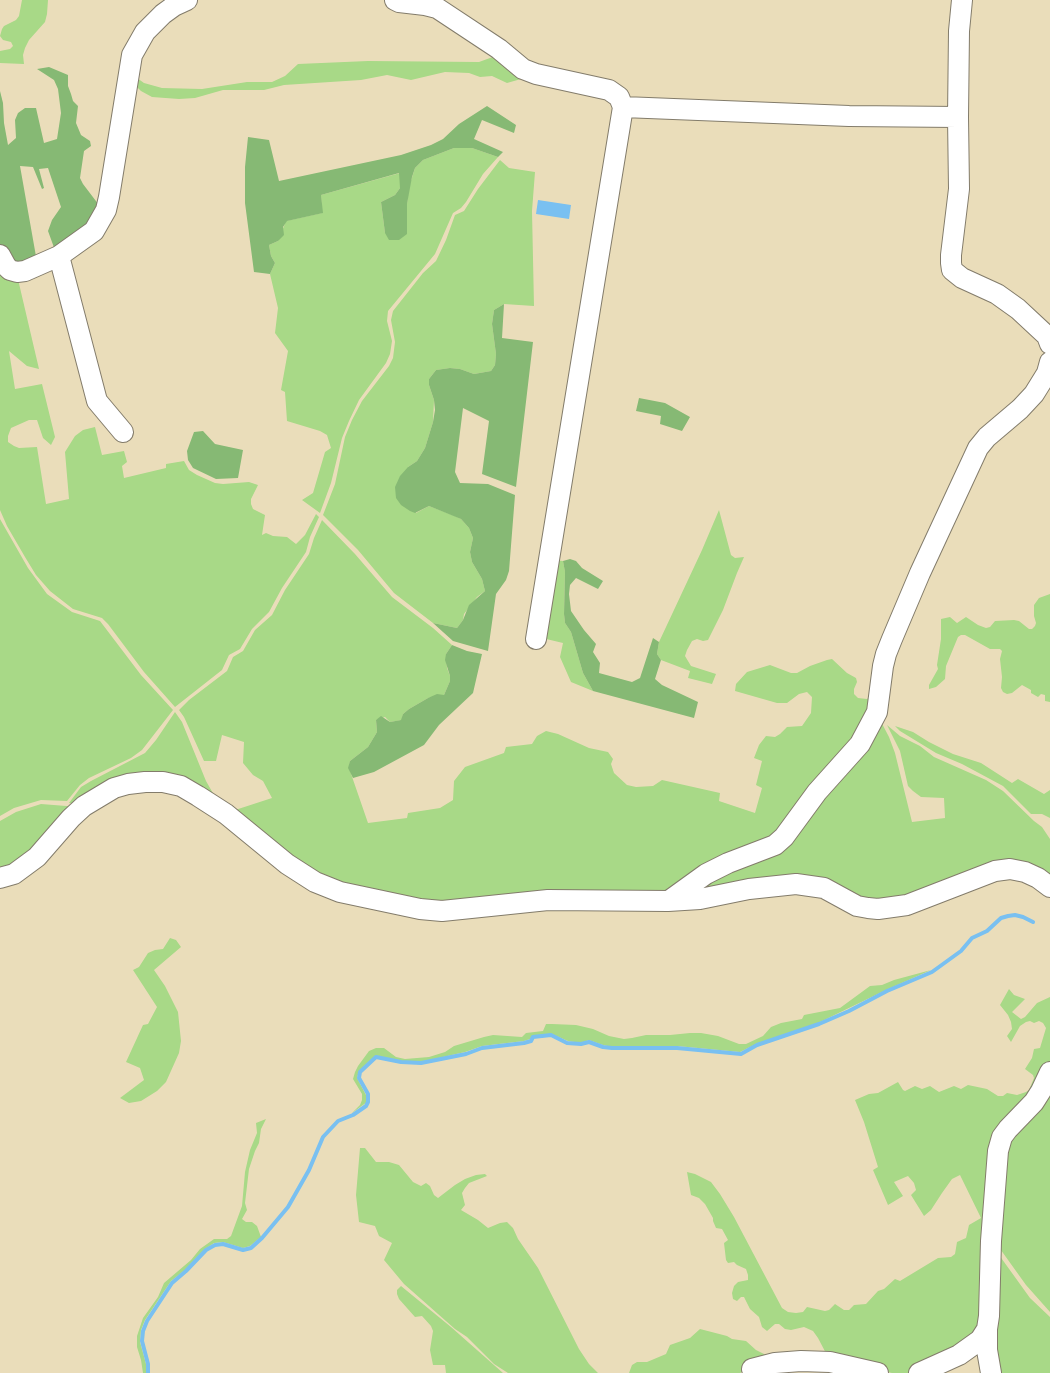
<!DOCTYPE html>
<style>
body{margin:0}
canvas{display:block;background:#eaddba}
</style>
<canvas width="1050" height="1373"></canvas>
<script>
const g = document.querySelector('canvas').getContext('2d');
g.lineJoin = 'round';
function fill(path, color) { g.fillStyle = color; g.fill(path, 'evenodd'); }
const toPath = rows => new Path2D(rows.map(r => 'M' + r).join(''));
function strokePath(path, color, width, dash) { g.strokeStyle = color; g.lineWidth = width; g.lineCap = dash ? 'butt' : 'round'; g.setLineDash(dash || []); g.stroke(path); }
const green = toPath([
 [22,0,48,0,47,14,45,22,29,40,25,48,23,55,24,64,0,63,0,51,10,49,13,46,11,42,3,40,0,36,2,29,4,26,16,20,19,16],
 [501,54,522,70,521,79,507,83,492,76,480,77,469,73,445,72,411,80,387,75,361,80,284,85,264,90,223,90,195,98,179,99,152,97,141,91,130,80,137,78,144,83,162,88,202,89,247,82,272,82,285,76,298,64,368,61,479,62],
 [454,148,472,148,498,157,483,174,466,202,461,208,453,213,435,254,388,311,387,321,392,341,390,354,386,363,359,400,349,421,342,438,331,483,320,513,302,500,313,493,325,452,331,448,327,435,320,431,287,421,285,392,281,390,288,351,275,333,278,308,270,274,275,263,271,256,269,245,278,241,286,221,322,213,321,195,400,173,400,188,395,195,381,202,385,233,407,234,407,204,409,187,415,168,423,160],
 [500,160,509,168,535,172,532,211,534,306,504,304,494,310,492,324,496,354,495,365,491,371,474,374,460,369,450,368,436,370,429,379,429,385,434,400,433,422,425,448,417,461,408,467,416,513,429,506,455,516,461,519,469,528,473,538,470,552,472,562,482,579,485,591,477,597,464,614,463,620,457,628,433,623,394,593,358,550,323,515,335,484,345,437,352,420,362,401,389,366,393,358,395,342,391,320,393,311,423,273,436,261,446,240,455,215,464,211,478,189],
 [0,262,17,275,39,369,27,366,9,351,15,389,42,384,55,437,51,445,43,438,37,420,29,420,11,428,8,436,8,442,14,446,19,448,37,447,46,504,69,499,65,452,75,436,83,430,95,427,102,455,124,451,127,462,122,466,124,478,166,468,166,464,184,461,189,470,197,475,215,483,223,484,249,482,258,485,251,499,251,504,253,509,265,515,262,535,266,533,273,536,287,537,296,544,305,535,316,514,319,517,310,537,306,552,282,588,269,612,252,629,240,649,229,655,222,670,175,707,144,672,108,624,102,618,73,609,50,591,36,575,25,557,7,526,0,510],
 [976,447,877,703,786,832,676,893,466,906,336,887,229,812,272,798,263,781,253,775,243,763,244,742,222,735,216,761,204,761,184,717,179,710,189,700,227,671,233,657,243,651,255,630,272,615,285,590,309,554,314,538,322,520,355,554,392,597,433,628,452,645,446,654,447,668,450,676,450,681,444,695,428,698,409,709,403,714,402,720,390,722,385,717,376,720,377,732,368,747,350,761,349,768,368,823,407,818,408,813,440,808,453,800,454,781,465,767,504,753,506,747,532,744,537,736,546,731,558,734,589,748,608,752,613,759,611,764,614,773,627,785,636,787,653,786,662,780,720,793,719,801,755,813,762,788,756,785,762,761,754,758,759,745,766,736,775,737,780,734,787,727,802,726,811,713,812,697,807,692,799,694,787,703,777,703,735,691,736,684,747,672,770,665,791,673,797,673,810,666,827,660,832,659,847,673,856,678,857,682,854,689,854,694,858,698,867,699,871,696],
 [719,510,731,555,735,558,744,557,737,573,723,610,708,640,703,641,697,639,692,641,687,650,685,656,691,666,716,674,712,684,688,678,690,671,661,660,657,654,659,642,702,550],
 [0,519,28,568,47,594,72,612,100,621,141,675,173,710,142,750,131,758,89,778,80,785,67,801,41,800,14,808,0,816],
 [554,560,563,561,565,572,564,614,565,623,571,632,583,673,593,691,571,682,560,657,563,643,542,638],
 [1050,594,1050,702,1045,701,1045,695,1041,694,1038,697,1031,693,1031,690,1022,685,1012,693,1007,694,1003,692,1001,688,1002,677,1000,659,1002,651,1000,649,990,649,965,635,961,635,958,637,946,666,945,679,936,687,929,689,929,685,938,669,937,665,941,639,941,619,950,617,957,623,966,617,978,625,986,628,990,627,995,621,1014,620,1019,621,1029,629,1032,629,1035,626,1036,623,1034,616,1034,605,1039,598],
 [175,712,182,722,206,781,222,809,175,782,83,805,69,803,81,787,91,781,145,753,156,740],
 [878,716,889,737,895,753,912,822,945,818,944,798,921,797,913,791,908,786,900,751,887,725,900,736,920,746,934,757,986,780,1003,791,1034,821,1042,827,1050,839,1050,883,1025,868,886,906,833,890,690,890,769,852],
 [895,726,913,732,929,742,953,754,981,763,1012,783,1018,779,1044,794,1050,790,1050,818,1042,814,1031,814,1003,786,962,764,936,753,900,731],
 [41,804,79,807,0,876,0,821,16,812],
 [170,938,176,940,181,947,154,970,165,986,178,1012,181,1041,179,1053,166,1082,157,1091,141,1101,129,1103,120,1098,144,1080,140,1068,126,1062,143,1025,148,1024,157,1007,133,970,139,967,148,953,155,950,163,949],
 [931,970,886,990,818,1023,756,1044,740,1052,677,1046,612,1047,603,1045,589,1040,581,1043,568,1041,552,1034,532,1036,530,1039,524,1041,482,1046,465,1052,421,1062,401,1061,375,1056,359,1071,357,1078,366,1095,367,1102,352,1113,360,1105,362,1100,362,1094,353,1079,355,1072,358,1066,369,1051,376,1048,384,1048,396,1057,405,1059,429,1057,445,1052,454,1046,484,1037,493,1035,522,1037,526,1033,543,1031,546,1024,552,1024,576,1025,593,1029,609,1036,624,1039,632,1038,646,1035,670,1035,690,1033,701,1033,718,1036,739,1044,746,1044,763,1036,771,1027,781,1023,802,1019,804,1015,840,1008,870,986,882,985,894,980],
 [1009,989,1014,995,1025,999,1012,1012,1021,1019,1025,1017,1037,1003,1050,997,1050,1061,1044,1079,1002,1133,981,1334,911,1373,892,1373,829,1359,818,1338,813,1331,804,1327,791,1330,785,1329,779,1324,775,1324,767,1331,762,1327,759,1317,750,1309,744,1297,741,1297,737,1301,733,1299,732,1293,734,1286,738,1282,748,1280,748,1275,746,1269,737,1265,734,1262,728,1263,726,1260,724,1243,728,1240,722,1229,716,1228,713,1221,713,1218,705,1204,699,1198,691,1195,687,1172,695,1174,711,1182,720,1194,734,1217,782,1308,788,1312,796,1313,803,1312,807,1307,825,1311,829,1310,835,1304,844,1310,849,1310,854,1305,866,1304,878,1291,884,1289,895,1279,900,1281,938,1258,951,1257,955,1254,957,1242,966,1238,969,1225,981,1218,960,1175,952,1179,942,1193,931,1210,924,1216,911,1195,916,1190,914,1183,908,1176,894,1182,903,1196,888,1205,873,1170,878,1167,864,1122,855,1100,869,1094,878,1093,898,1082,903,1090,905,1091,915,1086,922,1089,930,1086,939,1092,954,1086,961,1089,968,1085,987,1089,998,1096,1003,1096,1007,1093,1017,1095,1026,1092,1029,1090,1034,1078,1033,1075,1025,1069,1032,1058,1034,1049,1040,1048,1046,1028,1043,1023,1039,1021,1034,1023,1030,1021,1026,1022,1020,1026,1011,1042,1007,1036,1012,1029,1011,1022,1008,1015,1000,1005],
 [1050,1082,1050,1312,1026,1285,993,1239,1000,1157],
 [266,1119,261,1129,259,1143,255,1151,249,1169,245,1203,247,1210,242,1219,246,1222,252,1222,257,1226,261,1237,250,1246,243,1248,223,1242,214,1243,205,1249,185,1270,171,1281,145,1320,141,1330,140,1342,146,1364,146,1373,143,1373,141,1360,137,1347,137,1336,143,1318,158,1297,164,1283,191,1260,200,1249,214,1239,227,1239,231,1236,242,1206,245,1172,250,1150,257,1133,256,1123],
 [360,1148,365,1148,376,1162,389,1162,399,1165,413,1182,421,1186,426,1183,430,1186,434,1195,438,1198,455,1185,465,1179,476,1175,485,1174,487,1176,469,1183,465,1188,462,1193,465,1205,461,1210,478,1220,488,1228,500,1223,507,1222,513,1228,518,1239,538,1268,579,1349,589,1364,598,1373,508,1373,494,1364,467,1337,455,1329,404,1284,384,1260,392,1243,379,1236,375,1226,359,1222,356,1195],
 [994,1248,1030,1298,1050,1317,1050,1373,993,1373],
 [401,1286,451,1327,503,1373,446,1373,445,1365,433,1365,430,1350,433,1331,431,1326,422,1316,415,1317,399,1299,397,1294,397,1290],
 [700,1329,727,1336,732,1339,746,1341,756,1350,764,1354,774,1361,750,1367,740,1373,629,1373,632,1365,637,1362,647,1362,666,1354,670,1345,690,1338]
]);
const forest = toPath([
 [49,67,68,75,68,86,71,94,73,101,78,106,76,123,81,135,90,141,91,146,84,151,80,178,83,184,102,209,97,221,56,253,48,231,52,220,61,207,48,168,39,169,44,188,42,189,33,167,20,166,37,262,19,268,0,250,0,91,3,103,4,123,8,145,16,138,15,120,18,113,25,108,36,108,44,143,57,139,61,113,58,89,54,80,37,69],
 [487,106,516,125,514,133,482,120,474,139,503,152,498,157,472,148,454,148,423,160,415,168,412,177,407,204,407,234,399,240,389,240,385,233,381,202,395,195,400,188,399,173,321,195,323,213,287,221,283,227,284,235,278,241,269,245,271,256,275,263,270,274,254,272,245,203,245,167,248,137,269,140,279,181,401,155,431,145,443,139,459,124],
 [504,304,502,338,533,342,516,487,482,474,489,421,463,408,455,472,460,483,488,484,515,495,509,571,506,580,496,594,488,651,453,641,433,623,457,628,463,620,469,605,485,591,482,579,472,562,470,552,473,538,469,528,461,519,429,506,415,513,410,511,401,505,396,498,395,487,400,476,408,467,417,461,425,448,433,422,435,410,434,400,429,385,429,379,436,370,450,368,460,369,474,374,491,371,495,365,496,354,492,324,494,310],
 [639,398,665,403,690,417,682,431,660,424,661,416,636,411],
 [203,431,215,444,243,450,238,478,216,479,193,468,188,460,187,451,194,432],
 [570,559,576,561,582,568,603,581,598,589,576,578,570,585,569,594,571,611,584,630,596,644,593,652,600,663,599,673,632,682,640,678,653,638,659,642,657,654,661,660,655,679,662,685,698,702,694,718,593,691,583,673,571,632,565,623,564,614,565,572,563,561],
 [452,645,467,651,482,654,473,693,439,725,424,745,374,772,353,778,348,768,350,761,368,747,377,732,376,720,381,716,390,722,401,720,403,714,409,709,428,698,437,694,444,695,450,681,450,676,445,660,446,654]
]);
const water = toPath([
 [538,200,571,205,569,219,536,214]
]);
const stream = toPath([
 [148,1373,148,1364,142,1341,143,1331,147,1321,172,1283,186,1271,206,1250,215,1245,223,1244,243,1250,251,1248,262,1238,288,1207,309,1170,323,1137,338,1121,353,1115,366,1106,368,1102,368,1094,359,1078,360,1072,376,1057,401,1062,421,1063,466,1054,482,1048,524,1043,531,1041,533,1037,551,1035,567,1043,581,1044,589,1042,603,1047,612,1048,677,1048,741,1054,757,1045,819,1024,849,1011,887,991,932,972,961,951,972,938,987,931,1001,918,1008,916,1015,915,1023,917,1033,922]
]);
const minor = toPath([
 [395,0,399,2,425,5,437,8,499,49,523,69,536,74,609,90,619,97,623,107],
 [962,0,959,31,958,117,959,189,951,255,951,263,952,270,962,278,997,294,1018,309,1047,336,1050,344],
 [0,255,6,266,10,270,17,272,25,271,59,256,94,231,106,210,109,197,132,55,145,32,163,14,174,6,187,0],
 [59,256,97,401,123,432],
 [536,639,623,107,849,116,958,117],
 [0,878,14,874,37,857,71,818,84,806,114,788,128,784,145,782,163,782,181,786,198,796,226,814,287,864,315,882,340,892,420,909,442,911,548,900,668,901,700,899,749,889,796,884,824,888,857,906,868,908,878,909,907,905,995,871,1010,869,1025,872,1038,878,1050,887],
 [670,900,706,874,728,863,775,845,784,837,817,792,860,744,877,712,883,666,886,654,892,639,920,573,978,448,987,437,1020,409,1034,394,1047,373,1050,362],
 [987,1329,987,1350,991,1373],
 [752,1369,775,1363,801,1361,830,1362,878,1373],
 [919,1373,959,1355,980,1340,987,1329,989,1316,991,1241,998,1151,1002,1137,1008,1129,1034,1102,1041,1091,1050,1072]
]);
fill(green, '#a8d987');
fill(forest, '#86b974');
fill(water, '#79c0f1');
strokePath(stream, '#79c0f1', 4);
strokePath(minor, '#837c6b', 22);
strokePath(minor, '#fff', 20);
</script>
